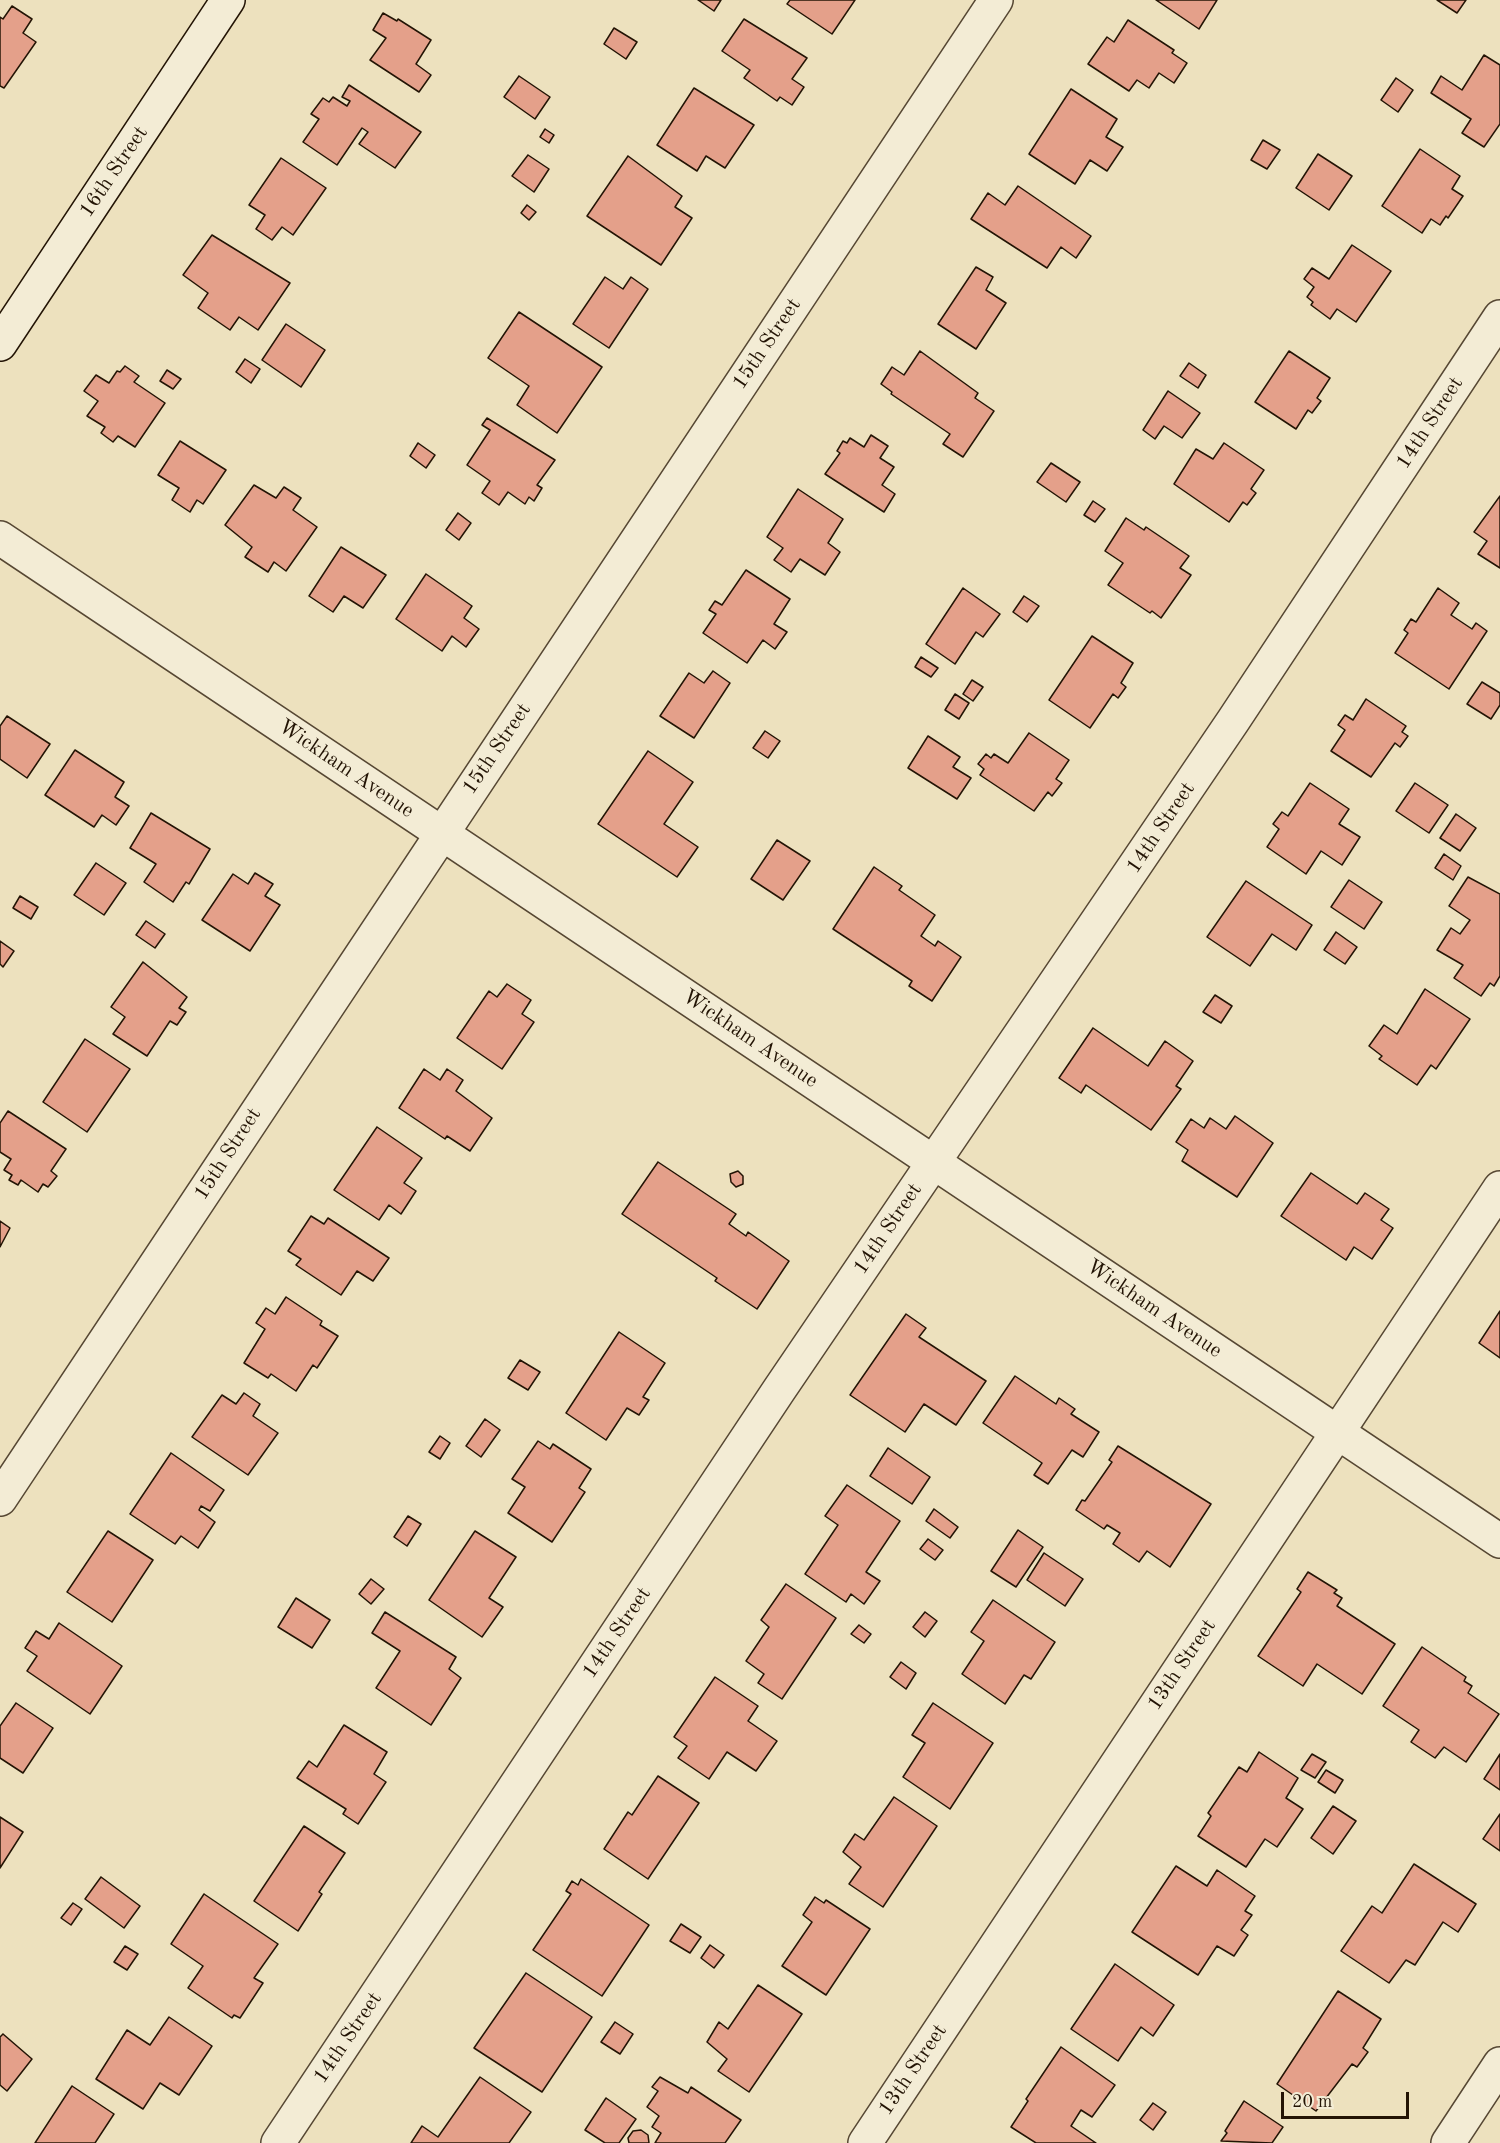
<!DOCTYPE html>
<style>
body{margin:0}
#map{position:relative;width:1500px;height:2143px;overflow:hidden;background:#ede1be;font-family:"Old Standard TT",serif}
canvas{display:block}
.scale{position:absolute;left:1281px;top:2092px;width:128px;height:27px;box-sizing:border-box;border:3px solid #231405;border-top:0;padding-left:8px;font-size:18px;line-height:21px;white-space:nowrap;color:#231405;-webkit-text-stroke:4px #f3ecd5;paint-order:stroke}
</style>
<div id="map">
<canvas width="1500" height="2143"></canvas>
<div class="scale">20 m</div>
</div>
<script>
const g = document.querySelector('canvas').getContext('2d');
g.lineJoin = 'round';
function fill(path, color) { g.fillStyle = color; g.fill(path, 'evenodd'); }
const toPath = rows => new Path2D(rows.map(r => 'M' + r).join(''));
function strokePath(path, color, width, dash) { g.strokeStyle = color; g.lineWidth = width; g.lineCap = dash ? 'butt' : 'round'; g.setLineDash(dash || []); g.stroke(path); }
function label(font, color, halo, rows, align = 'center') {
  g.font = font + ' "Old Standard TT",serif'; g.lineWidth = 4.5; g.setLineDash([]); g.textBaseline = 'middle'; g.strokeStyle = halo; g.fillStyle = color; for (const [text, x, y, turn = 0] of rows) {
    g.save(); g.translate(x, y); g.rotate((+turn || 0) * Math.PI / 180); g.textAlign = isNaN(turn) ? turn : align; if (halo) g.strokeText(text, 0, 0); g.fillText(text, 0, 0); g.restore();
  }
}
const building = toPath([
 [698,0,721,0,714,11,698,0],
 [790,0,855,0,832,34,787,4,790,0],
 [1156,0,1217,0,1199,29,1156,0],
 [1437,0,1466,0,1457,13,1437,0],
 [12,6,32,19,23,33,36,42,4,88,0,86,0,17,3,19,12,6],
 [383,13,397,21,398,19,431,40,416,64,431,75,419,92,370,60,386,38,373,30,383,13],
 [744,19,807,58,792,79,804,87,792,105,780,97,777,101,744,78,750,70,722,51,744,19],
 [1128,20,1174,50,1172,53,1187,63,1174,83,1159,73,1149,88,1137,80,1129,91,1088,64,1107,37,1114,42,1128,20],
 [614,28,637,42,626,59,604,44,614,28],
 [1484,55,1500,65,1500,124,1484,147,1462,133,1471,119,1431,93,1441,76,1462,90,1484,55],
 [519,76,550,97,535,119,504,97,519,76],
 [1396,78,1413,90,1398,112,1381,100,1396,78],
 [349,85,421,132,395,168,359,144,368,132,362,128,337,165,303,142,319,119,311,114,323,98,329,102,333,97,347,106,350,101,342,97,349,85],
 [694,88,754,125,725,168,706,156,697,171,657,145,694,88],
 [1071,89,1117,119,1106,137,1123,147,1107,171,1090,160,1075,184,1029,154,1071,89],
 [545,129,554,135,549,143,540,137,545,129],
 [1263,140,1280,150,1267,169,1251,160,1263,140],
 [1420,149,1460,176,1452,189,1463,196,1448,218,1446,216,1440,225,1431,219,1422,233,1382,206,1420,149],
 [1318,154,1352,176,1329,210,1296,188,1318,154],
 [528,155,549,169,534,192,512,176,528,155],
 [628,156,682,196,675,207,692,218,661,265,587,216,628,156],
 [281,158,326,188,293,235,282,227,272,240,256,229,265,215,249,205,281,158],
 [1018,186,1091,236,1076,258,1061,247,1047,268,971,219,988,193,1005,205,1018,186],
 [527,205,536,212,529,220,521,213,527,205],
 [212,235,290,283,258,330,239,317,230,330,198,308,208,293,183,275,212,235],
 [1352,245,1391,271,1356,322,1337,309,1330,319,1311,305,1313,302,1307,297,1314,287,1304,279,1312,268,1329,279,1352,245],
 [976,267,993,277,986,290,1006,303,976,349,938,324,976,267],
 [605,277,623,289,631,277,648,289,609,348,573,324,605,277],
 [519,312,602,367,557,433,517,405,529,386,488,358,519,312],
 [286,324,325,350,301,387,262,360,286,324],
 [920,351,978,393,975,398,994,411,963,457,943,444,950,434,891,394,892,392,881,384,892,367,904,375,920,351],
 [1289,351,1330,378,1317,398,1321,401,1312,413,1308,410,1296,429,1255,402,1289,351],
 [245,359,260,369,251,383,236,372,245,359],
 [1189,363,1206,375,1198,388,1180,376,1189,363],
 [125,366,139,376,134,382,165,403,135,447,118,436,113,442,101,433,105,427,87,416,98,401,84,391,96,375,109,383,117,371,120,372,125,366],
 [167,370,181,379,173,389,160,381,167,370],
 [1168,391,1200,413,1182,438,1164,426,1155,439,1143,430,1168,391],
 [487,418,555,460,537,485,542,488,534,501,529,497,525,504,508,492,499,505,482,493,490,481,467,465,490,430,482,425,487,418],
 [871,435,888,446,880,458,894,467,882,485,895,494,884,512,825,474,840,453,837,451,843,441,847,443,850,438,864,447,871,435],
 [180,441,226,470,203,504,197,500,190,512,172,500,179,488,158,475,180,441],
 [418,443,435,455,426,468,410,456,418,443],
 [1224,443,1264,470,1251,489,1256,493,1247,505,1243,502,1229,522,1174,484,1196,449,1213,459,1224,443],
 [1051,463,1080,482,1066,502,1037,482,1051,463],
 [254,485,276,498,284,487,301,498,293,510,317,527,286,571,274,562,268,572,245,557,252,547,225,525,254,485],
 [798,489,843,519,828,543,840,552,825,575,800,559,791,572,774,560,783,548,767,537,798,489],
 [1500,496,1500,568,1478,554,1487,541,1474,532,1500,496],
 [1093,501,1105,509,1095,522,1084,515,1093,501],
 [458,513,471,523,459,540,446,530,458,513],
 [1126,518,1144,530,1146,527,1189,556,1180,568,1191,575,1161,618,1152,611,1150,613,1108,585,1123,563,1105,551,1126,518],
 [341,547,386,575,363,608,344,596,333,612,309,596,341,547],
 [746,570,790,599,774,624,787,632,775,649,763,640,747,663,703,633,716,614,709,610,715,601,722,605,746,570],
 [426,574,472,606,464,618,479,629,466,647,452,636,442,651,396,619,426,574],
 [963,588,1000,614,983,637,976,632,955,664,926,644,963,588],
 [1438,588,1459,603,1451,615,1472,629,1476,623,1487,631,1449,689,1395,653,1408,633,1404,630,1411,619,1416,622,1438,588],
 [1024,596,1039,606,1027,622,1013,612,1024,596],
 [1092,636,1133,663,1121,683,1126,687,1118,698,1113,694,1090,728,1049,700,1092,636],
 [921,657,938,668,931,677,915,667,921,657],
 [713,671,730,683,694,738,660,716,689,673,704,683,713,671],
 [972,680,983,687,973,701,963,694,972,680],
 [1482,682,1500,693,1500,705,1491,719,1467,704,1482,682],
 [955,694,969,703,959,719,945,710,955,694],
 [1366,699,1406,726,1402,732,1408,736,1400,747,1395,743,1371,777,1331,751,1345,730,1338,725,1345,715,1353,720,1366,699],
 [7,716,50,744,27,778,0,759,0,726,7,716],
 [765,731,780,741,768,758,753,748,765,731],
 [1029,733,1069,760,1056,779,1062,783,1052,796,1048,792,1034,811,980,775,984,769,978,764,986,754,991,758,994,754,1008,763,1029,733],
 [928,736,960,757,953,767,971,778,957,799,908,768,928,736],
 [75,750,124,782,115,797,129,806,116,825,102,815,94,827,45,795,75,750],
 [648,751,693,782,664,824,698,847,677,877,598,824,648,751],
 [1310,783,1349,809,1339,824,1360,837,1342,865,1321,851,1306,874,1267,847,1279,829,1273,824,1282,812,1288,816,1310,783],
 [1415,783,1448,805,1429,833,1396,811,1415,783],
 [151,813,210,849,189,884,186,882,173,902,144,882,156,864,130,848,151,813],
 [1456,814,1476,828,1460,851,1440,838,1456,814],
 [777,840,810,861,783,900,751,879,777,840],
 [1444,854,1461,866,1453,880,1435,868,1444,854],
 [96,863,126,883,104,915,74,895,96,863],
 [874,867,902,886,899,890,935,915,921,936,935,946,938,941,961,957,932,1001,909,986,912,981,833,929,874,867],
 [255,873,273,884,265,896,280,905,250,951,202,920,233,874,248,884,255,873],
 [1468,877,1500,894,1500,976,1494,986,1490,983,1481,996,1454,978,1463,965,1437,950,1451,928,1460,934,1470,920,1449,906,1468,877],
 [1349,880,1382,902,1364,929,1331,907,1349,880],
 [1246,881,1312,925,1296,950,1272,934,1250,966,1207,937,1246,881],
 [20,896,38,907,31,919,13,908,20,896],
 [146,921,165,934,155,948,136,935,146,921],
 [1336,932,1357,947,1345,964,1324,950,1336,932],
 [0,941,14,951,3,967,0,964,0,941],
 [143,962,187,997,179,1008,186,1012,177,1025,170,1021,147,1056,113,1034,125,1017,111,1007,143,962],
 [507,984,531,1000,522,1014,534,1022,502,1069,457,1038,489,991,497,997,507,984],
 [1425,989,1470,1019,1436,1069,1431,1065,1417,1085,1379,1059,1382,1056,1369,1046,1384,1025,1397,1034,1425,989],
 [1215,995,1232,1006,1221,1023,1203,1012,1215,995],
 [1093,1028,1148,1066,1165,1041,1193,1061,1176,1086,1181,1089,1151,1130,1086,1085,1081,1093,1059,1078,1093,1028],
 [85,1039,130,1069,87,1132,43,1102,85,1039],
 [424,1069,440,1080,447,1069,463,1080,456,1091,492,1118,470,1151,447,1136,445,1139,399,1108,424,1069],
 [8,1111,66,1149,51,1171,57,1176,48,1187,43,1184,38,1192,21,1180,18,1185,9,1180,12,1175,4,1170,11,1159,0,1152,0,1123,8,1111],
 [1235,1116,1273,1143,1237,1197,1182,1161,1188,1150,1176,1142,1191,1119,1204,1128,1210,1118,1226,1129,1235,1116],
 [377,1127,422,1158,404,1183,416,1191,401,1214,389,1205,379,1220,334,1190,377,1127],
 [658,1162,736,1214,729,1224,746,1236,748,1232,789,1261,757,1309,715,1281,717,1278,622,1214,658,1162],
 [738,1171,743,1176,743,1184,736,1187,731,1182,730,1174,738,1171],
 [1311,1173,1357,1204,1365,1193,1389,1209,1381,1220,1393,1228,1372,1259,1354,1247,1346,1260,1281,1216,1311,1173],
 [311,1216,324,1224,328,1218,389,1258,373,1281,357,1271,341,1295,296,1265,301,1259,288,1251,311,1216],
 [0,1221,10,1228,0,1247,0,1221],
 [286,1297,322,1321,320,1325,338,1336,317,1368,313,1365,296,1391,271,1374,268,1378,244,1363,265,1329,256,1323,266,1308,275,1314,286,1297],
 [1500,1311,1500,1358,1479,1343,1500,1311],
 [906,1314,926,1328,919,1337,986,1381,956,1425,924,1404,905,1432,850,1395,906,1314],
 [619,1332,665,1363,643,1397,649,1400,639,1415,627,1408,606,1440,566,1413,619,1332],
 [520,1360,540,1372,528,1390,508,1378,520,1360],
 [1015,1376,1056,1404,1059,1398,1075,1409,1071,1414,1099,1432,1083,1457,1072,1450,1048,1484,1034,1475,1042,1463,983,1423,1015,1376],
 [244,1393,260,1404,253,1416,278,1433,248,1475,192,1437,222,1395,236,1404,244,1393],
 [485,1419,500,1430,481,1457,466,1446,485,1419],
 [440,1436,450,1443,440,1459,429,1452,440,1436],
 [538,1441,550,1449,553,1444,591,1469,579,1488,585,1492,552,1542,508,1513,525,1487,512,1479,538,1441],
 [1118,1446,1211,1504,1170,1567,1147,1551,1139,1562,1113,1544,1120,1533,1107,1525,1104,1529,1076,1510,1082,1500,1085,1501,1112,1462,1109,1460,1118,1446],
 [888,1448,930,1477,912,1504,870,1476,888,1448],
 [171,1453,224,1490,210,1511,201,1506,199,1510,215,1522,198,1548,181,1536,175,1544,130,1514,171,1453],
 [847,1485,900,1521,866,1572,880,1581,864,1604,851,1594,846,1602,805,1574,838,1525,825,1516,847,1485],
 [934,1509,958,1527,950,1538,926,1521,934,1509],
 [408,1516,421,1524,407,1546,394,1537,408,1516],
 [1018,1530,1043,1547,1016,1587,991,1571,1018,1530],
 [108,1531,153,1560,112,1622,67,1592,108,1531],
 [475,1531,516,1557,489,1598,503,1607,482,1637,429,1600,475,1531],
 [928,1539,943,1550,935,1560,920,1549,928,1539],
 [1044,1553,1083,1579,1065,1606,1027,1580,1044,1553],
 [1308,1572,1337,1590,1334,1593,1342,1598,1337,1606,1395,1644,1362,1694,1317,1664,1303,1686,1258,1656,1301,1592,1297,1589,1308,1572],
 [371,1579,384,1589,371,1604,359,1594,371,1579],
 [786,1584,836,1618,782,1699,758,1683,764,1674,746,1661,769,1627,761,1620,786,1584],
 [296,1598,330,1620,312,1648,278,1627,296,1598],
 [993,1600,1055,1642,1031,1679,1024,1675,1005,1704,962,1674,984,1641,971,1632,993,1600],
 [385,1612,456,1657,449,1669,461,1678,431,1725,376,1688,400,1651,372,1633,385,1612],
 [925,1612,937,1621,925,1637,913,1627,925,1612],
 [59,1623,122,1666,90,1714,27,1671,37,1656,25,1648,36,1631,49,1639,59,1623],
 [859,1625,871,1634,864,1643,851,1634,859,1625],
 [1422,1647,1466,1677,1464,1681,1472,1686,1468,1693,1499,1714,1466,1762,1444,1747,1435,1758,1411,1742,1419,1730,1383,1706,1422,1647],
 [901,1662,916,1673,906,1689,890,1677,901,1662],
 [715,1677,758,1706,748,1721,777,1741,756,1771,727,1752,709,1779,678,1758,687,1746,674,1737,715,1677],
 [16,1703,53,1728,23,1773,0,1758,0,1726,16,1703],
 [933,1703,993,1743,950,1809,903,1777,925,1743,912,1735,933,1703],
 [344,1725,387,1752,374,1774,386,1782,358,1824,343,1814,346,1809,297,1778,309,1761,317,1767,344,1725],
 [1259,1752,1298,1778,1286,1798,1303,1809,1277,1847,1265,1839,1246,1867,1198,1836,1211,1816,1208,1813,1239,1767,1247,1772,1259,1752],
 [1312,1754,1326,1762,1315,1778,1301,1770,1312,1754],
 [1500,1754,1500,1790,1484,1779,1500,1754],
 [1326,1770,1343,1780,1335,1793,1318,1782,1326,1770],
 [658,1776,699,1803,648,1879,604,1849,628,1812,632,1815,658,1776],
 [894,1797,937,1826,883,1907,849,1884,861,1867,843,1852,855,1834,864,1840,894,1797],
 [1333,1806,1356,1821,1333,1854,1311,1838,1333,1806],
 [1500,1814,1500,1851,1483,1839,1500,1814],
 [0,1817,23,1832,0,1868,0,1817],
 [304,1826,345,1853,319,1892,322,1894,298,1931,254,1901,304,1826],
 [1414,1864,1476,1904,1458,1932,1443,1922,1415,1965,1406,1960,1389,1983,1341,1951,1372,1906,1382,1913,1414,1864],
 [1176,1866,1207,1886,1217,1870,1255,1896,1245,1911,1252,1915,1241,1930,1248,1935,1234,1956,1217,1946,1198,1975,1132,1932,1176,1866],
 [101,1877,140,1906,124,1928,85,1899,101,1877],
 [581,1879,649,1925,602,1996,533,1950,571,1894,566,1891,572,1881,578,1885,581,1879],
 [204,1894,278,1944,254,1978,263,1983,240,2018,234,2015,232,2018,188,1988,203,1966,171,1944,204,1894],
 [815,1897,824,1903,826,1900,870,1929,826,1995,782,1966,812,1922,803,1915,815,1897],
 [73,1903,82,1909,71,1925,61,1918,73,1903],
 [681,1924,701,1937,690,1953,670,1941,681,1924],
 [710,1945,724,1955,714,1968,701,1958,710,1945],
 [125,1946,138,1954,127,1970,114,1962,125,1946],
 [1115,1964,1174,2005,1153,2036,1141,2027,1118,2061,1071,2029,1115,1964],
 [526,1973,592,2017,542,2092,474,2048,526,1973],
 [758,1985,802,2014,749,2092,718,2071,727,2059,707,2042,719,2022,728,2029,758,1985],
 [1338,1991,1381,2019,1363,2048,1368,2052,1357,2067,1352,2064,1316,2111,1277,2084,1338,1991],
 [169,2017,212,2046,179,2095,160,2083,143,2109,96,2079,127,2030,150,2045,169,2017],
 [615,2022,633,2034,620,2054,601,2042,615,2022],
 [3,2034,32,2059,7,2091,0,2085,0,2037,3,2034],
 [1061,2047,1115,2085,1092,2117,1081,2110,1071,2126,1096,2143,1036,2143,1011,2127,1028,2101,1026,2099,1061,2047],
 [480,2077,531,2112,509,2143,411,2143,422,2126,438,2137,480,2077],
 [660,2077,688,2093,691,2087,741,2120,725,2143,655,2143,661,2133,652,2127,659,2116,647,2107,658,2091,652,2087,660,2077],
 [72,2086,114,2114,95,2143,35,2143,72,2086],
 [606,2098,636,2119,619,2143,605,2143,585,2130,606,2098],
 [1244,2101,1283,2127,1272,2143,1221,2141,1227,2133,1225,2131,1244,2101],
 [1153,2103,1166,2112,1153,2130,1140,2120,1153,2103],
 [641,2130,648,2135,649,2143,629,2143,628,2138,633,2131,641,2130]
]);
const street = toPath([
 [0,538,1500,1541],
 [0,1499,996,0],
 [278,2143,779,1390,1233,721,1500,317],
 [865,2143,1500,1188],
 [1448,2143,1500,2064]
]);
const secondary = toPath([
 [0,344,228,0]
]);
const streetNames = [
 ["16th Street",114,172,-56],
 ["15th Street",767,344,-56],
 ["14th Street",1430,423,-57],
 ["15th Street",497,749,-56],
 ["Wickham Avenue",346,769,34],
 ["14th Street",1161,828,-56],
 ["Wickham Avenue",750,1039,34],
 ["15th Street",228,1154,-57],
 ["14th Street",888,1229,-56],
 ["Wickham Avenue",1154,1309,34],
 ["14th Street",617,1633,-56],
 ["13th Street",1182,1665,-56],
 ["14th Street",348,2038,-56],
 ["13th Street",913,2070,-56]
];
fill(building, '#e4a08a');
strokePath(building, '#231405', 1.5);
strokePath(street, '#564733', 36);
strokePath(secondary, '#231405', 36);
strokePath(street, '#f3ecd5', 33);
strokePath(secondary, '#f3ecd5', 33);
label('21px', '#231405', '#f3ecd5', streetNames);
</script>
